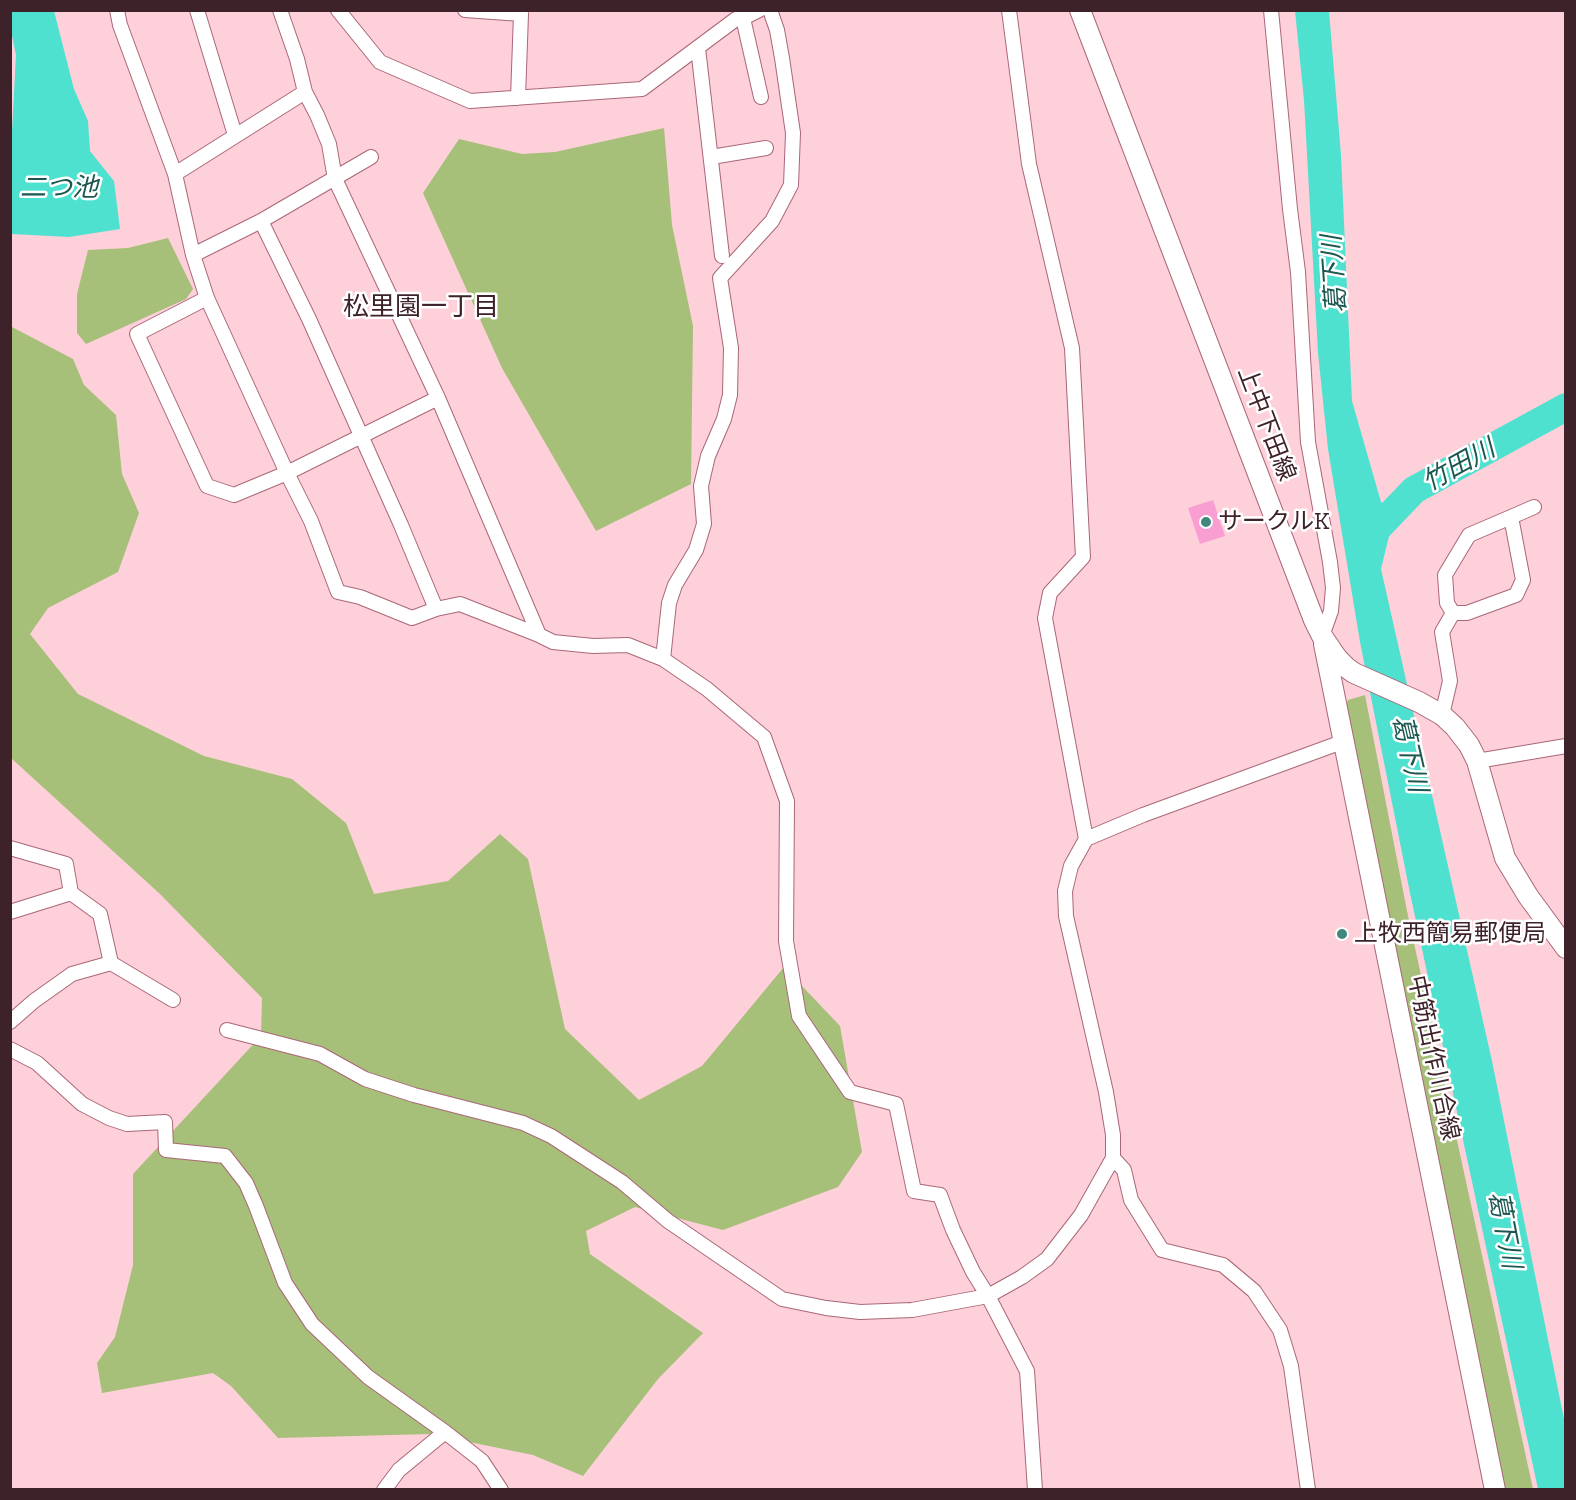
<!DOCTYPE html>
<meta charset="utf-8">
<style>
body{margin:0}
#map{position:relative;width:1576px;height:1500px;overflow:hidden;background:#fed0d9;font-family:"Zilla Slab",serif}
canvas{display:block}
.frame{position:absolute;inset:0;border:12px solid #3e2229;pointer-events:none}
</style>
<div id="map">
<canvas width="1576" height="1500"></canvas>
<div class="frame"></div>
</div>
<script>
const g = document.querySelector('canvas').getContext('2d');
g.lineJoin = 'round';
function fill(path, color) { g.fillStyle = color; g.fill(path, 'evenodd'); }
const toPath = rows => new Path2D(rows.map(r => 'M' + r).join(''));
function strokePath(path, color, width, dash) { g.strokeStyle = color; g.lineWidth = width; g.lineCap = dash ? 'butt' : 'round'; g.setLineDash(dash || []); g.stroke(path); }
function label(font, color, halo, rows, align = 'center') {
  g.font = font + ' "Zilla Slab","Noto Sans JP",serif'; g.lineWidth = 5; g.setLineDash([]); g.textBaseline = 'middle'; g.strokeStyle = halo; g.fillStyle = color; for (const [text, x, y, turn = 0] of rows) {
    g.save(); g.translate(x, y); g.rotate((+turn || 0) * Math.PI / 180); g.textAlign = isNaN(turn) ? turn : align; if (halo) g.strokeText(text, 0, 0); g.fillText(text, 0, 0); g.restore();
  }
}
const green = toPath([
 [664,128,672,225,693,326,691,484,596,531,502,368,423,193,459,139,522,154,555,152],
 [168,238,193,289,186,299,86,344,77,333,77,294,88,250,128,248],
 [10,326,73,359,84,385,116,415,122,474,139,513,118,572,48,608,30,634,78,694,204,756,292,779,346,823,374,894,448,881,500,834,528,859,565,1029,639,1100,702,1066,784,967,840,1026,862,1152,838,1187,723,1230,635,1207,586,1231,590,1254,703,1333,658,1379,583,1476,533,1455,430,1434,278,1438,231,1386,213,1373,102,1393,97,1363,115,1337,133,1265,133,1174,261,1036,262,998,160,894,11,758],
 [1365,695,1407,911,1533,1489,1501,1489,1346,706,1348,700]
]);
const water = toPath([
 [10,11,54,11,74,89,88,121,90,151,114,181,120,229,69,237,12,234,11,231,11,150,16,55,11,31],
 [1295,11,1329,11,1341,155,1352,401,1381,502,1401,514,1390,532,1381,569,1492,1061,1565,1424,1565,1489,1538,1489,1410,893,1360,642,1328,449,1318,353,1304,100]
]);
const river = toPath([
 [1369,537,1414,490,1566,407]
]);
const building = toPath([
 [1213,500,1225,536,1200,544,1188,508]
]);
const minor = toPath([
 [117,10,120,25,175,174,193,255,207,298,287,473,311,521,338,592,360,597,412,618,436,609,460,604,539,635,553,642,593,646,628,645,663,659,707,689,764,737,787,801,786,941,799,1016,850,1092,896,1104,914,1191,940,1195,953,1230,973,1272,988,1296,1027,1371,1035,1490],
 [197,10,235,135],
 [280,10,297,59,305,92,317,115,329,144,335,179,438,398,539,635],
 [338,10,380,62,470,101,642,89,736,19,743,18,759,10],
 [465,10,521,14,518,98],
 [1009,10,1029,164,1072,348,1083,557,1050,593,1045,618,1086,839],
 [1271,10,1290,209,1298,272,1308,442,1330,562,1333,588,1331,611,1322,636],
 [743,18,761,97],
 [698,48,722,256],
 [711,157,766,148],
 [175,174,305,92],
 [261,221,309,319,401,525,436,609],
 [193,255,261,221,371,157],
 [207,298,137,334,207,486,234,495,287,473,438,398],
 [1511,517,1523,580,1516,595,1467,613,1453,613,1447,603,1445,575,1469,535,1511,517,1534,507],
 [663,659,669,603,675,585,696,550,704,524,701,486,708,456,724,419,730,395,731,348,720,278,772,221,791,185,793,133,782,58,777,30,770,10],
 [1442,715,1450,681,1442,632,1453,613],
 [1477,761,1566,746],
 [10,848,66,864,71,893,100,914,111,963],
 [10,912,71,893],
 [10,1022,34,1001,72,974,111,963,173,1000],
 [227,1030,320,1054,365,1079,414,1095,523,1123,551,1136,622,1182,668,1221,782,1299,826,1308,860,1312,912,1310,988,1296,1022,1277,1047,1259,1081,1215,1113,1158,1113,1135,1106,1092,1066,916,1065,891,1071,866,1086,839,1143,815,1342,742],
 [10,1049,37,1063,82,1104,109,1118,127,1124,165,1122,166,1150,225,1156,246,1183,256,1206,285,1283,312,1324,368,1377,445,1432,482,1461,501,1490],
 [1113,1158,1124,1170,1131,1200,1162,1250,1223,1265,1254,1291,1280,1330,1291,1366,1308,1490],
 [384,1490,399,1470,445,1432]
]);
const secondary = toPath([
 [1080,10,1314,620,1322,636,1337,658,1347,668,1354,673,1419,702,1442,715,1455,727,1469,745,1477,761,1505,858,1528,896,1566,948],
 [1324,644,1495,1490]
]);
const markers = [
 [1206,522,6,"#41877e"],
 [1342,934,6,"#41877e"]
];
const streetNames = [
 ["上中下田線",1266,424,69],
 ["中筋出作川合線",1433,1058,78]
];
const poiNames = [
 ["サークルK",1218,522],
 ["上牧西簡易郵便局",1354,934]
];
const waterNames = [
 ["二つ池",59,189],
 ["葛下川",1335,274,-94],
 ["竹田川",1459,466,-29],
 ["葛下川",1409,754,77],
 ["葛下川",1504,1230,79]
];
const neighbourhoodNames = [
 ["松里園一丁目",421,308]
];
fill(green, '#a6bf79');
fill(water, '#4ee1d0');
strokePath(river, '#4ee1d0', 28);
fill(building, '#f99ed3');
strokePath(minor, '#aa6777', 16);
strokePath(secondary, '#aa6777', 22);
strokePath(minor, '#fff', 14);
strokePath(secondary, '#fff', 20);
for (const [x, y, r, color] of markers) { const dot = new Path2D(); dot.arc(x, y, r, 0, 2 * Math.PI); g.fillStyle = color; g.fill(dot); strokePath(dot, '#fff', 2); }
label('24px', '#3e2229', '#fff', streetNames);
label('24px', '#3e2229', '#fff', poiNames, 'left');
label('italic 26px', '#1b5750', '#fff', waterNames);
label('26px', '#3e2229', '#fff', neighbourhoodNames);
</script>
